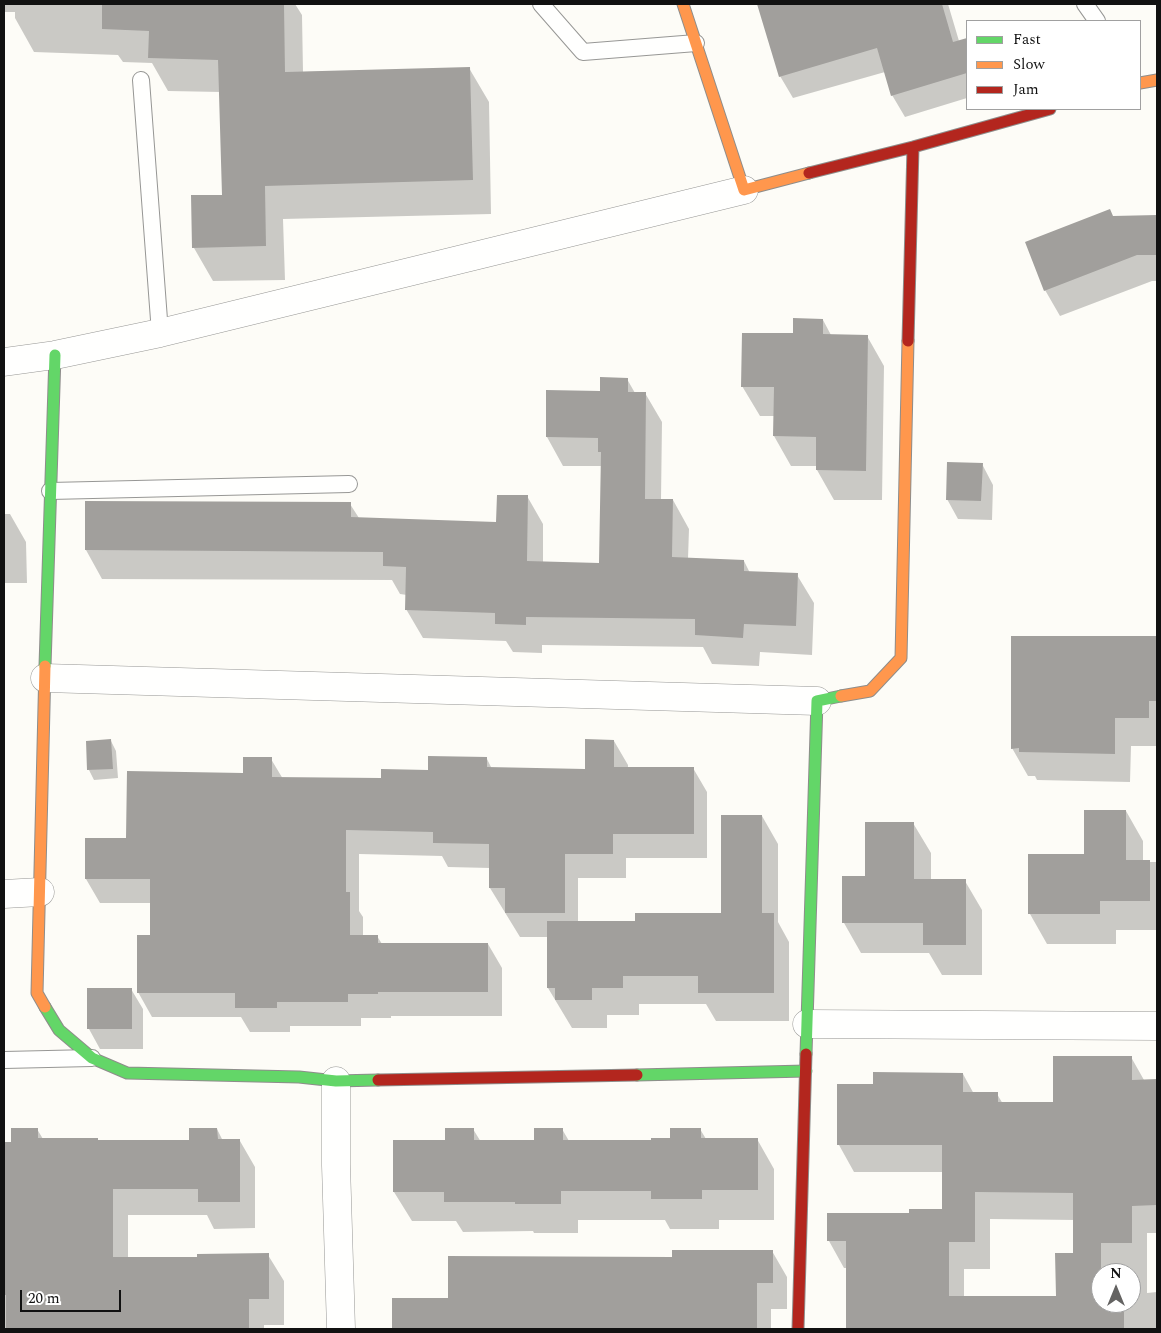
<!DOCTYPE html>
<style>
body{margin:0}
#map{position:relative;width:1161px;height:1333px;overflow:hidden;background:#fdfcf7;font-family:Spectral,serif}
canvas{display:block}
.frame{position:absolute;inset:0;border:5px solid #111;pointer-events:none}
.legend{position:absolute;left:966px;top:20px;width:175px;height:90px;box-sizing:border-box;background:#fff;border:1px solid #a0a0a0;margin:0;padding:6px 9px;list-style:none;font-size:15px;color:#111}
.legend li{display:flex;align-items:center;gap:10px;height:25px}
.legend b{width:25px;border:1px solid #a0a0a0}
.north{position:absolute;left:1091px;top:1263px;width:50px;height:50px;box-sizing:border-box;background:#fff;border:1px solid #a0a0a0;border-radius:50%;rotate:0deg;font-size:14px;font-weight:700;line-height:20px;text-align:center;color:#111}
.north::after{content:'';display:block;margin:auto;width:18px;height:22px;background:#646362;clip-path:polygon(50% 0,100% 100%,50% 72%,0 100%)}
.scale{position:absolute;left:20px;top:1290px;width:101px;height:22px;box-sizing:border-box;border:2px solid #111;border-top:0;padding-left:6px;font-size:15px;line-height:18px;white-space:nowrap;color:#111;-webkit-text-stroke:4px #fff;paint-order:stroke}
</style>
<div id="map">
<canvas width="1161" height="1333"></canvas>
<div class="frame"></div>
<ul class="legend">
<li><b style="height:6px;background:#63d668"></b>Fast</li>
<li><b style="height:6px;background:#ff974d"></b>Slow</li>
<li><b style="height:6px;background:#b3261e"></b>Jam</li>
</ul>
<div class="north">N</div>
<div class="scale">20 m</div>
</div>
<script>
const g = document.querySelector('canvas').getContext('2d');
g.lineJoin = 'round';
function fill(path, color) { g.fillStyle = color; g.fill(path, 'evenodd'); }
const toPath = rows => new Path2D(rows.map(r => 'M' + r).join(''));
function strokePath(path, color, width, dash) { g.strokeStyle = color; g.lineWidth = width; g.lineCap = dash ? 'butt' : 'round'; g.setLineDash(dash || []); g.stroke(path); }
const shadow = toPath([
 [4,4,295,4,302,15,303,72,469,68,489,102,491,214,283,219,285,280,213,281,194,248,223,196,221,92,168,91,152,63,123,62,118,55,34,52,15,18,15,12,4,12],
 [758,4,948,4,959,41,967,39,967,98,905,117,892,95,885,72,793,98,780,76],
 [1113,217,1157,217,1157,281,1152,281,1060,316,1045,290],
 [823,320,831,335,867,336,884,366,882,500,834,500,817,470,817,466,791,466,774,436,774,416,760,416,742,386,794,335],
 [627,379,635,393,645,393,662,422,661,500,673,500,689,529,688,559,744,561,750,573,797,575,814,603,812,655,760,652,759,666,712,664,703,647,542,645,542,653,513,652,506,641,423,638,406,609,407,595,400,594,392,580,102,579,86,550,86,502,350,504,359,518,498,523,527,496,543,524,543,563,601,564,602,466,563,466,547,437,547,391,601,392],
 [982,464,993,485,992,520,958,519,947,499],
 [4,514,10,514,26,542,27,583,4,583],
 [1012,637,1157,637,1157,746,1131,746,1130,782,1037,780,1035,776,1028,776,1012,748],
 [111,741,116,751,118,778,94,780,89,770],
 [614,741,628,765,628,768,693,768,707,792,707,858,626,858,626,878,578,878,578,922,636,922,723,915,762,816,778,844,778,922,789,942,789,1021,716,1021,706,1004,639,1004,639,1015,607,1015,607,1028,572,1028,548,988,548,937,520,937,490,888,490,868,448,867,442,856,359,854,359,911,363,917,363,936,377,936,382,944,488,944,502,968,502,1016,391,1016,391,1018,361,1018,361,1026,290,1026,290,1032,250,1032,241,1017,152,1017,138,992,151,936,151,903,100,903,86,879,127,840,271,759,283,779,382,780,487,759,492,769,586,770],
 [1126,811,1143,841,1143,862,1157,862,1157,930,1116,930,1116,944,1047,944,1030,914,1029,855,1085,855],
 [913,823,931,853,931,881,965,881,982,910,982,975,942,975,929,953,861,953,844,923,844,878,867,878],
 [131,989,143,1009,143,1049,100,1049,89,1029],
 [1131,1057,1144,1080,1157,1080,1157,1233,1147,1233,1147,1293,1157,1292,1157,1329,847,1329,847,1268,844,1268,829,1241,910,1214,943,1210,943,1172,854,1172,839,1145,874,1086,963,1074,974,1094,997,1094,1003,1104,1054,1104],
 [990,1219,1075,1220,1075,1255,1057,1298,964,1298,964,1269,990,1269],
 [1101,1273,1131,1273,1131,1303,1101,1303],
 [37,1129,43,1139,99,1142,190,1142,217,1129,223,1141,240,1141,255,1167,255,1228,214,1229,207,1215,128,1215,128,1259,198,1259,268,1255,284,1281,284,1325,264,1325,264,1329,4,1329,4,1143,12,1143],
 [473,1129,481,1142,536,1142,562,1129,569,1141,653,1141,672,1139,700,1129,706,1139,757,1139,774,1169,774,1220,719,1220,719,1229,670,1229,665,1220,578,1220,578,1233,534,1233,533,1231,463,1232,456,1221,412,1221,394,1192,447,1141],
 [772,1251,787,1277,787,1309,771,1309,771,1329,393,1329,393,1299,449,1299,673,1258]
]);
const building = toPath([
 [102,4,284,4,285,72,470,67,473,180,265,186,266,246,192,248,191,195,222,195,218,60,148,58,149,31,102,29],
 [757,4,942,4,953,42,967,38,967,73,891,96,877,48,779,77],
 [1110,209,1113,216,1157,215,1157,255,1137,255,1044,291,1025,242],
 [793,318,823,319,823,334,868,335,866,471,816,470,816,437,773,436,774,387,741,387,742,333,793,333],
 [600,377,628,378,628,392,646,392,645,499,673,499,672,557,744,560,744,571,798,573,796,626,744,624,743,638,695,635,695,619,526,617,526,625,495,624,495,613,405,610,406,567,383,566,383,552,85,550,85,501,351,502,351,517,496,522,497,495,528,495,527,561,599,563,601,452,598,452,598,438,546,437,546,390,600,391],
 [947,462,983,463,981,501,946,500],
 [1011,636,1157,636,1157,701,1149,701,1149,718,1115,718,1115,754,1019,752,1019,748,1011,749],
 [111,739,113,769,87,770,86,741],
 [585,739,614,740,614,767,694,767,694,834,613,834,613,854,565,854,565,913,505,913,505,888,489,888,489,844,433,843,433,832,346,830,346,892,350,892,350,935,378,935,378,943,488,943,488,992,378,992,378,994,348,994,348,1002,277,1002,277,1008,235,1008,235,993,137,993,137,935,150,935,150,879,85,879,85,838,126,838,127,771,243,773,243,757,272,757,272,777,381,778,381,769,428,770,428,756,487,757,487,767,585,769],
 [1084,810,1126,810,1126,860,1150,860,1150,901,1100,901,1100,914,1028,914,1028,854,1084,854],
 [721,815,762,815,762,913,774,913,774,993,698,993,698,976,623,976,623,988,592,988,592,1000,555,1000,555,988,547,988,547,921,635,921,635,913,721,913],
 [865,822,914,822,914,879,966,879,966,945,923,945,923,923,842,923,842,876,865,876],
 [87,988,132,988,132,1029,87,1029],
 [1053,1056,1132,1056,1132,1080,1157,1079,1157,1205,1132,1206,1132,1243,1101,1243,1101,1303,1124,1303,1124,1329,846,1329,846,1241,827,1241,827,1213,909,1213,909,1209,942,1209,942,1145,837,1145,837,1084,873,1084,873,1072,963,1073,963,1092,998,1092,998,1102,1053,1102],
 [975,1192,1073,1193,1073,1253,1055,1253,1056,1296,949,1296,949,1242,975,1242],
 [11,1128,38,1128,38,1138,98,1138,98,1140,189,1140,189,1128,217,1128,218,1139,240,1139,240,1202,198,1202,198,1189,113,1189,113,1257,197,1257,197,1254,269,1253,269,1299,249,1299,249,1329,6,1329,6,1295,4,1295,4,1142,11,1142],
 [445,1128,474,1128,474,1140,534,1140,534,1128,563,1128,563,1140,651,1140,651,1138,670,1138,670,1128,701,1128,701,1138,758,1138,758,1190,702,1190,702,1199,651,1199,651,1191,561,1191,561,1204,515,1204,515,1202,444,1202,444,1192,393,1192,393,1140,445,1140],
 [672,1250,773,1250,773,1283,757,1283,757,1329,392,1329,392,1298,448,1298,448,1256,672,1257]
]);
const lane = toPath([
 [541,4,583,52,696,43],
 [1085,4,1097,21],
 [141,80,160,333],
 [50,491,349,484],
 [4,1060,92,1058]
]);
const street = toPath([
 [4,362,55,355,160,333,744,190],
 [45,678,817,701],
 [4,894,40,892],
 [807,1024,1157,1026],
 [336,1081,336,1165,341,1329]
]);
const fast = toPath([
 [45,666,55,355],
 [45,1007,59,1030,92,1058,127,1073,299,1077,336,1081,378,1080],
 [806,1054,817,701,841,696],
 [637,1075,806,1071]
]);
const slow = toPath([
 [683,4,744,190,809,173],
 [1140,83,1157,80],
 [841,696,870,691,901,658,908,341],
 [45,1007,37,993,45,666]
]);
const jam = toPath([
 [809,173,913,147,1050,109],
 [908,341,913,147],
 [378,1080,637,1075],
 [798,1329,806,1054]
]);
fill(shadow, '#0003');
fill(building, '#a19f9c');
strokePath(lane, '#979795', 18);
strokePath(street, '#979795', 29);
strokePath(fast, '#8e8d8b', 13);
strokePath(slow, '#8e8d8b', 13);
strokePath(jam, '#8e8d8b', 13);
strokePath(lane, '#fffffe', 16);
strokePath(street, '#fffffe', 28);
strokePath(fast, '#63d668', 11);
strokePath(slow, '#ff974d', 11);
strokePath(jam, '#b3261e', 11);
</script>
